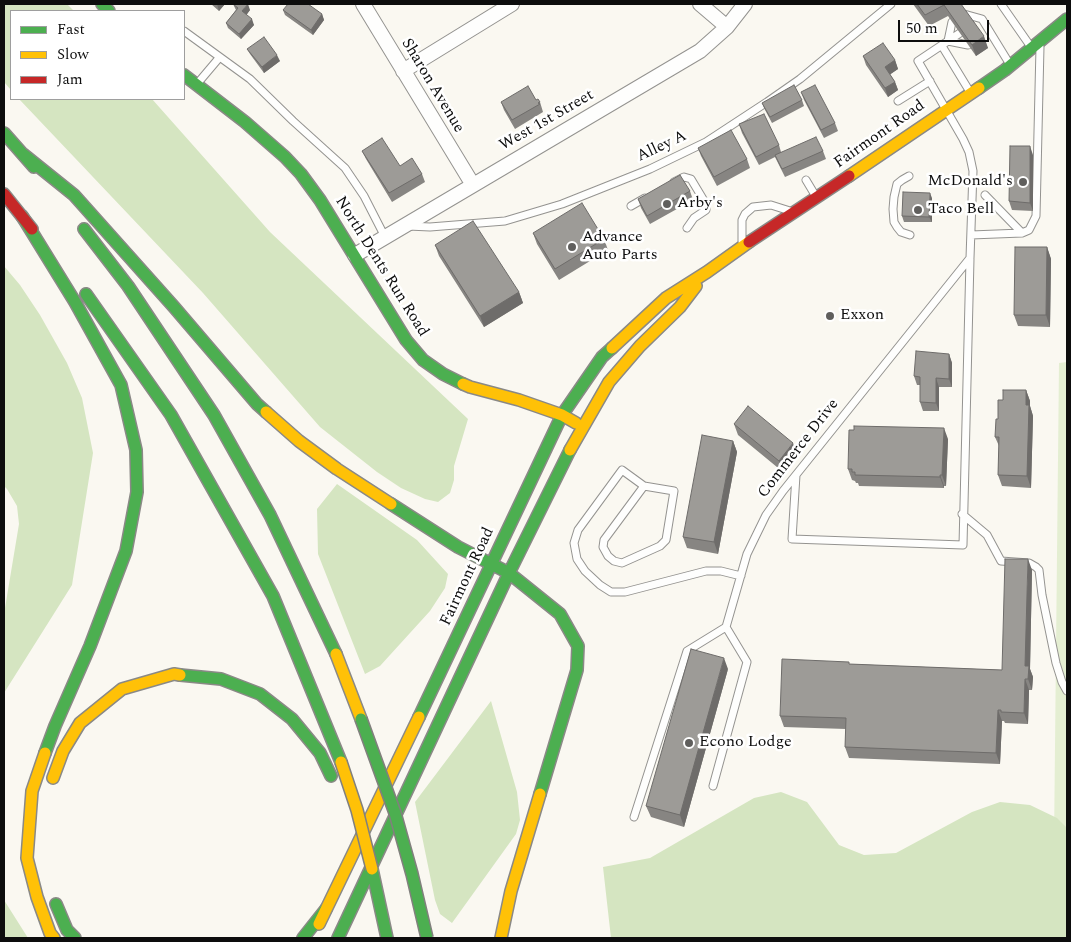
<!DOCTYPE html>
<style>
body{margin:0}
#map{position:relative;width:1071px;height:942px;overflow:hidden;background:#faf8f1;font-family:Spectral,serif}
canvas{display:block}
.frame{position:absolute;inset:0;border:5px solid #0d0d0d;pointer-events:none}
.legend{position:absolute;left:10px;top:10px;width:175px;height:90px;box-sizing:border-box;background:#fff;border:1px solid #9e9e9e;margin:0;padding:6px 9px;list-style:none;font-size:15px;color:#0d0d0d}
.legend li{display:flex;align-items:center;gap:10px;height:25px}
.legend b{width:25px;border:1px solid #9e9e9e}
.scale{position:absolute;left:898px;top:20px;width:91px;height:22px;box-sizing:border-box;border:2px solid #0d0d0d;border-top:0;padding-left:6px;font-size:15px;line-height:18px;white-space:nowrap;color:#0d0d0d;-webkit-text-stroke:4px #fff;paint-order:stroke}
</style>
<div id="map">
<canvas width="1071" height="942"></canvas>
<div class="frame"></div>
<ul class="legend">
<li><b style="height:6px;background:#4caf50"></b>Fast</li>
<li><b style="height:6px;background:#ffc107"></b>Slow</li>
<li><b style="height:6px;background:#c62828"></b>Jam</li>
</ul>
<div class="scale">50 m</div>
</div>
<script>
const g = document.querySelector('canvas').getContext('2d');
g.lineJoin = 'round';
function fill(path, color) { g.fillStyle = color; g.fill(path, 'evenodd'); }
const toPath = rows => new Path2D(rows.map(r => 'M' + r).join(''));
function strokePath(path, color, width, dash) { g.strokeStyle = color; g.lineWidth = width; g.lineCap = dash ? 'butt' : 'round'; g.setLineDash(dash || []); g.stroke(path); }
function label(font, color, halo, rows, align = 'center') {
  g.font = font + ' Spectral,serif'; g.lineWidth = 5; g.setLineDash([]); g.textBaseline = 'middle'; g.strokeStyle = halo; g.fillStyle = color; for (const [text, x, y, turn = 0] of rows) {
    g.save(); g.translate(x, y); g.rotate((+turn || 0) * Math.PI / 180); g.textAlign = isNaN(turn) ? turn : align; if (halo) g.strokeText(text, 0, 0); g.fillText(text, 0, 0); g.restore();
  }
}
const green = toPath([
 [1067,362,1067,938,1053,938,1059,363]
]);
const forest = toPath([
 [4,4,67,4,74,11,11,11,11,90,4,82],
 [19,99,152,99,270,232,468,419,454,466,454,480,450,493,438,502,425,499,401,488,377,472,320,427,203,293],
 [4,266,20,285,40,315,67,363,82,398,93,453,72,585,4,693,4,614,19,524,17,506,7,489,4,486],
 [337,484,417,540,448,574,445,588,430,611,380,666,365,674,318,554,317,509],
 [491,701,517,792,520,820,516,834,452,923,440,914,435,900,415,802],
 [781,792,807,802,839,845,864,855,896,853,972,812,1000,802,1030,805,1057,818,1067,828,1067,938,611,938,603,867,650,858,754,798],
 [4,900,28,938,4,938]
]);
const lane = toPath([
 [1001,4,1031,47],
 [964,14,982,19,1009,63],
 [184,31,250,79,293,121,345,168,364,196,385,237],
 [948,41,968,45],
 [948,41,952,22],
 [942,46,970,92],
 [197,84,219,58],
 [898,101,930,81],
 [909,176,902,180,897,184,894,197,893,209,894,222,897,227,901,232,910,235],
 [806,180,815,195],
 [674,182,684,177,691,179,706,204,706,210,694,218,687,228],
 [985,195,1022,233],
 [631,206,645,198],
 [408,226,430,227,505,221,562,204,650,169,706,142,767,102,800,79,891,4],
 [971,235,1022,233,1029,230,1036,216,1040,47],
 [742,241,742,220,745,214,753,207,771,205,790,211],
 [796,475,792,539,963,545,970,259],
 [644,486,674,491,666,540,660,546,622,563,614,561,608,556,603,547,604,540,644,486,622,470,578,530,574,543,577,559,585,571,600,585,611,592,625,592,706,571,721,571,741,576],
 [962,514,987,535,1001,561,1029,563,1036,567,1039,570,1042,595,1056,663,1062,682,1067,691],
 [713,786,747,662,726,627],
 [634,817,687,651,726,627,747,554,766,515,783,491,970,258,973,171,969,152,963,139,918,61,960,33]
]);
const street = toPath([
 [363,4,473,185],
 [700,4,727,27],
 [403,71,512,4],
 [355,255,700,51,727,27,745,4]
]);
const fast = toPath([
 [102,4,109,11],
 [184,75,245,122,285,157,301,174,320,200,406,340,423,360,443,374,463,384],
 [979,88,1005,70,1067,19],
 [4,133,34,167],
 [23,154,74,195,174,307,257,404,266,412],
 [22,216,75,302,121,385,136,450,137,492,126,551,90,646,55,726,45,753],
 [84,229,128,286,214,415,270,515,336,654],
 [86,294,171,415,273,596,341,762],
 [391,504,458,547,509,573,560,614,578,646,577,670,540,794],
 [180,675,221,679,260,694,292,719,320,753,331,776],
 [419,717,562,415,602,357,612,348],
 [372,869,387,938],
 [56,904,67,930,75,938],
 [303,938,326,909],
 [338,938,509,573,570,450]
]);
const slow = toPath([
 [849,176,979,88],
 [612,348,666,298,707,272,749,242],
 [463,384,470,387,519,400,562,415,576,423],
 [266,412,299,441,337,469,391,504],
 [570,450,609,382,640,346,680,307,696,286],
 [336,654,361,719],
 [45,753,32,791,27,858,37,897,50,933,54,938],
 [53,778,63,751,80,723,122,689,174,674,180,675],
 [319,924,419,717],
 [501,938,511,891,540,794]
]);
const jam = toPath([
 [4,194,32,229],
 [749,242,849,176]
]);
const fastBridge = toPath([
 [361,719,395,813,412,874,427,938]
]);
const slowBridge = toPath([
 [341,762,357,810,372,869]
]);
const wall = toPath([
 [211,4,225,4,219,11],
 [233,4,250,10,246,15,254,25,241,39,228,28,226,23,236,10],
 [913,4,961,4,988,48,976,56,948,16,929,26],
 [283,10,322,14,324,20,313,35,285,15],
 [247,49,280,61,264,73,250,54],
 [863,56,895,60,898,69,890,74,895,82,898,90,888,97,866,65],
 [801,92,835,123,838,131,824,138,804,100],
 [536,100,540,102,543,112,515,129,504,110,501,102],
 [802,100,804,106,772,123,764,108,762,103],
 [739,124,779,145,781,152,823,151,826,159,785,177,775,157,759,165,742,133],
 [698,148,747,159,750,168,717,186,701,156],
 [362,151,400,166,422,174,425,182,392,202,366,159],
 [1033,155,1033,211,1012,210,1009,201],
 [690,191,693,200,650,224,641,208,638,199],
 [932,198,932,222,904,222,902,216],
 [533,233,604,239,608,250,559,280,537,244],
 [435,245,519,292,523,303,484,327,439,256],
 [1047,247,1051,259,1050,327,1018,326,1014,315],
 [949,354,952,363,952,387,939,387,939,411,923,411,920,402,920,385,917,385,914,376],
 [1026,390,1030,401,1030,406,1033,416,1031,488,1002,486,998,475,999,446,995,437,1003,400],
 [734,424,797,455,783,472,738,435],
 [948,439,946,486,944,486,944,488,859,486,858,483,856,483,855,481,852,480,848,469],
 [733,441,737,452,718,554,687,548,683,537],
 [1032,570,1030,669,1033,677,1032,690,1029,690,1028,724,1005,723,1004,721,1002,721,1000,764,849,758,845,747,846,729,784,727,780,716,849,662,849,664,1002,670],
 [728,669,684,827,651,817,646,806]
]);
const shadedWall = toPath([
 [217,4,225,4,219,11],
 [248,4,250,10,245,17,242,11],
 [322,14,324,20,313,35,311,30],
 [252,19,254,25,241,39,239,34],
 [984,36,988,48,976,56,972,45],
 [277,55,280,61,264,73,262,67],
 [895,60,898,69,888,76,885,67],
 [895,82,898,90,888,97,885,88],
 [1030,146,1033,155,1033,211,1030,203],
 [930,193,932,198,932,222,929,217],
 [1047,247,1051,259,1050,327,1046,315],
 [519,292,523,303,484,327,480,316],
 [949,354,952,363,952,387,949,379],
 [936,378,939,387,939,411,936,403],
 [1026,390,1030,401,1030,406,1033,416,1031,488,1027,476,1026,405],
 [944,428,948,439,946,486,942,475],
 [733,441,737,452,718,554,714,542],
 [793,443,797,455,783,472,779,461],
 [940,475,944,486,944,488,940,477],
 [1028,559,1032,570,1030,669,1033,677,1032,690,1028,679,1025,666],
 [724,658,728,669,684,827,680,815],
 [1025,679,1029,690,1028,724,1024,713],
 [998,710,1002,721,1000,764,996,753]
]);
const building = toPath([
 [233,4,248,4,242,11,252,19,239,34,226,23,238,8,233,4],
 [288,4,308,4,322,14,311,30,283,10,288,4],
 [917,4,961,4,984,36,972,45,944,5,925,15,917,4],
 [264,37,277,55,262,67,247,49,264,37],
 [883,43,895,60,885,67,895,82,885,88,863,56,883,43],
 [794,85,802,100,770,117,762,103,794,85],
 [815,85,835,123,821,130,801,92,815,85],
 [528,86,536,100,538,99,540,102,538,103,540,104,512,120,501,102,528,86],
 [764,114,779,145,756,157,739,124,764,114],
 [731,130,747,159,714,177,698,148,731,130],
 [816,137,823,151,782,169,775,155,816,137],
 [382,138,400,166,412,158,422,174,389,193,362,151,382,138],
 [1010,146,1030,146,1030,203,1009,201,1010,146],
 [680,175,690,191,647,216,638,199,680,175],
 [903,192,930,193,929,217,902,216,903,192],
 [582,203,604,239,555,269,533,233,582,203],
 [473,221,519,292,480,316,435,245,473,221],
 [1015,247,1047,247,1046,315,1014,315,1015,247],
 [916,351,949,354,949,379,936,378,936,403,920,402,920,377,914,376,916,351],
 [1003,390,1026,390,1026,405,1029,405,1027,476,998,475,999,437,995,437,996,419,998,419,998,400,1003,400,1003,390],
 [748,406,793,443,779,461,734,424,748,406],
 [854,426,944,428,942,475,940,475,940,477,855,475,855,472,852,472,852,469,848,469,849,430,854,430,854,426],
 [702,435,733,441,714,542,683,537,702,435],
 [1005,559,1028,559,1025,666,1029,666,1028,679,1025,679,1024,713,1001,712,1001,710,998,710,996,753,845,747,846,718,780,716,782,659,849,662,849,664,1002,670,1005,559],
 [691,649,724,658,680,815,646,806,691,649]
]);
const markers = [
 [1023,182,5,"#605f5d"],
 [667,204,5,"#605f5d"],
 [918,210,5,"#605f5d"],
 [572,247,5,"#605f5d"],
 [830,316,5,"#605f5d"],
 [689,743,5,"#605f5d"]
];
const streetNames = [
 ["Sharon Avenue",432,86,59],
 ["West 1st Street",547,121,-30],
 ["Fairmont Road",880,135,-35],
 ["Alley A",662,147,-25],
 ["North Dents Run Road",381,267,58],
 ["Commerce Drive",799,449,-52],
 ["Fairmont Road",468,577,-65]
];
const poiNames = [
 ["McDonald's",1013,182,"right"],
 ["Arby's",677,204],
 ["Taco Bell",928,210],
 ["Advance",582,238],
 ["Auto Parts",582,256],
 ["Exxon",840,316],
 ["Econo Lodge",699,743]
];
fill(green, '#e4eed2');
fill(forest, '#d5e5c1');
strokePath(lane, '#949390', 9);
strokePath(street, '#949390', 16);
strokePath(fast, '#8a8986', 14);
strokePath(slow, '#8a8986', 14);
strokePath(jam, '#8a8986', 14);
strokePath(lane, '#fefefd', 7);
strokePath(street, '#fefefd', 14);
strokePath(fast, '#4caf50', 11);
strokePath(slow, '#ffc107', 11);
strokePath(jam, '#c62828', 11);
strokePath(fastBridge, '#81807d', 14, []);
strokePath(slowBridge, '#81807d', 14, []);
strokePath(fastBridge, '#4caf50', 11);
strokePath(slowBridge, '#ffc107', 11);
fill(wall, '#878582');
fill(shadedWall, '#6e6c6a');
fill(building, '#9d9b97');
strokePath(building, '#6e6c6a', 1);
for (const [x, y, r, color] of markers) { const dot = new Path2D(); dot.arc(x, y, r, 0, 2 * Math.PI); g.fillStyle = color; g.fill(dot); strokePath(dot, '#fff', 2); }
label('16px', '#0d0d0d', '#fff', streetNames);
label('16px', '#0d0d0d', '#fff', poiNames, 'left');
</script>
